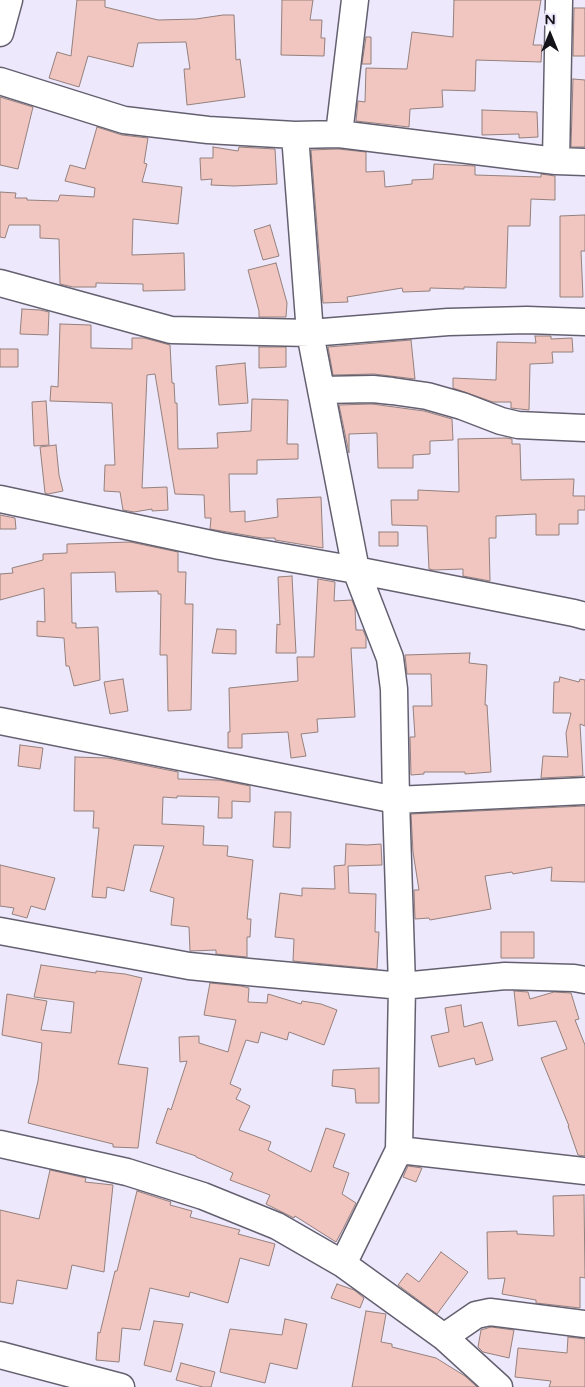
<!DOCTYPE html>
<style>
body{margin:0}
#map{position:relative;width:585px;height:1387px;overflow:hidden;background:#ede8fb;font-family:"Varela Round",sans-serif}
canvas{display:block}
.north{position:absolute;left:525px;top:10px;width:50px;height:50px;-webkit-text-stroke:4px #ede8fb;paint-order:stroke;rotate:0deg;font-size:14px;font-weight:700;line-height:20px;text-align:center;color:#141319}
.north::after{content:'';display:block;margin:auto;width:18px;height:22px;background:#141319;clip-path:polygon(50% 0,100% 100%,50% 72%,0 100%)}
</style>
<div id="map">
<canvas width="585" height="1387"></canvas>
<div class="north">N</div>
</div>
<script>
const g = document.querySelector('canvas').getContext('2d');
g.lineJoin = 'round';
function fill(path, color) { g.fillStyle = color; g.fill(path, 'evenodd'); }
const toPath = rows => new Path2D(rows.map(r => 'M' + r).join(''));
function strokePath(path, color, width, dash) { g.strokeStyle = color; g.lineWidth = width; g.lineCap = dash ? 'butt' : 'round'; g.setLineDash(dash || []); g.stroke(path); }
const building = toPath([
 [77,0,105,0,105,7,158,20,196,19,223,15,234,15,236,60,240,59,245,97,187,105,184,69,190,69,186,42,138,43,133,67,88,56,79,87,49,78,57,52,71,56,77,0],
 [282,0,313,0,310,20,322,20,321,38,325,38,324,56,281,55,282,0],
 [454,0,541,0,533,45,542,45,541,62,476,60,475,91,442,90,443,107,410,109,409,127,356,121,358,101,365,102,366,68,407,69,412,32,453,37,454,0],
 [574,8,585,8,585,56,573,56,574,8],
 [366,37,371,37,371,64,362,64,366,37],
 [573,79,585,80,585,147,571,147,573,79],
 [0,97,33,107,18,169,0,165,0,97],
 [482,110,537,112,538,137,519,138,519,134,482,135,482,110],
 [97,127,122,135,148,138,144,163,147,164,142,182,182,187,178,224,133,219,132,255,184,253,185,290,143,291,143,284,96,283,96,287,73,287,60,284,59,239,40,238,40,225,9,225,5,238,0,237,0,192,16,193,15,198,27,198,27,200,58,201,60,195,94,197,95,188,65,181,70,165,85,169,97,127],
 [213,147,238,151,239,147,275,149,277,184,234,186,211,185,212,179,201,180,200,158,213,158,213,147],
 [338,149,366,152,366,172,384,171,385,187,412,184,412,180,433,179,434,164,475,166,475,175,541,177,541,174,555,176,555,200,531,199,530,226,508,226,506,288,464,287,464,289,430,288,430,291,403,292,402,288,347,297,348,302,323,303,311,150,338,149],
 [585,215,585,251,581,251,583,297,560,297,560,216,585,215],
 [270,225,279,256,263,260,254,230,270,225],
 [276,263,287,303,286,317,259,317,259,311,248,270,276,263],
 [22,309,40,310,49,312,48,335,20,334,22,309],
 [60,324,91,325,91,348,132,349,132,338,144,338,170,345,172,383,174,383,175,403,177,403,178,449,218,448,217,433,251,431,252,399,288,400,287,444,298,444,298,459,257,460,257,474,229,474,230,512,245,511,245,522,278,517,277,499,321,497,323,548,275,540,275,538,262,538,210,529,211,518,205,518,204,495,175,494,155,374,147,375,142,488,167,487,168,510,152,511,152,509,134,512,123,510,120,492,104,491,105,465,115,465,112,403,50,401,51,386,58,387,60,324],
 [535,336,551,336,551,339,572,338,573,352,552,352,553,363,530,364,529,410,511,408,511,402,493,402,453,388,453,378,496,380,497,342,536,343,535,336],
 [411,340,415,379,374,374,333,375,328,347,411,340],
 [259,347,286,347,286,367,259,368,259,347],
 [0,349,18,349,18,367,0,367,0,349],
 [245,363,248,403,219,405,216,366,245,363],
 [46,401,49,445,34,446,32,402,46,401],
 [372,404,424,411,452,419,453,440,430,441,430,454,413,455,413,468,378,468,377,433,349,434,349,453,339,405,372,404],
 [506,438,512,439,512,444,520,444,521,480,574,479,573,496,585,496,585,510,578,510,578,524,559,524,559,535,536,535,536,514,496,516,496,538,489,538,490,581,463,576,463,569,434,570,429,569,427,526,392,525,391,500,418,500,418,490,459,492,458,439,506,438],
 [56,445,59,475,63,491,48,494,45,493,40,447,56,445],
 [0,515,15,518,16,529,0,529,0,515],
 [379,532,398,532,398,546,379,546,379,532],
 [130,542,178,552,178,572,186,572,185,604,193,604,191,710,168,711,167,655,160,655,161,594,158,594,158,591,116,592,115,572,71,573,72,623,76,623,76,628,98,627,100,680,74,686,69,666,66,666,64,638,37,636,37,621,45,622,44,588,0,600,0,574,13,573,12,568,43,560,43,554,67,553,67,544,130,542],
 [292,576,296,653,276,653,277,624,280,625,278,577,292,576],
 [318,579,335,582,334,601,352,600,355,608,356,630,363,630,366,637,366,648,351,648,355,717,317,719,318,732,301,734,306,756,291,758,288,732,242,734,242,748,228,748,228,732,230,732,229,688,298,681,297,657,314,657,318,579],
 [217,629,236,630,236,654,212,653,217,629],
 [470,653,469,663,487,665,485,705,487,705,491,772,465,774,465,772,424,772,424,774,411,775,410,737,415,737,413,706,432,706,431,674,407,674,405,655,470,653],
 [560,677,579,682,580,679,585,680,585,726,580,724,583,776,541,778,543,756,568,757,566,733,571,713,553,713,554,682,559,682,560,677],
 [123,679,128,711,110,714,104,682,123,679],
 [20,745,43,748,40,769,18,766,20,745],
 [75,757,108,758,178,772,178,779,220,780,250,786,250,802,232,801,232,818,218,818,219,797,177,796,177,798,163,797,162,824,204,826,203,845,228,846,227,856,253,860,247,919,251,919,250,937,247,937,247,957,216,954,216,950,190,951,189,927,171,925,174,898,150,891,164,846,134,845,124,891,107,887,106,898,92,897,99,828,93,828,94,811,74,811,75,757],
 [585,806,585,882,551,881,552,867,513,874,512,872,485,876,491,909,430,920,429,918,415,919,414,890,419,890,413,852,411,814,585,806],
 [275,812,291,812,290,848,273,847,275,812],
 [346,844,367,845,381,844,382,865,348,866,349,893,376,894,375,932,379,932,377,969,293,961,294,939,275,937,280,893,302,896,302,888,335,889,334,866,345,865,346,844],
 [0,865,55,878,45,910,31,906,27,918,12,914,14,908,0,906,0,865],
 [501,932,534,932,534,958,501,958,501,932],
 [41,965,96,973,96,971,125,974,142,978,118,1064,148,1068,138,1148,113,1147,113,1144,28,1123,38,1081,42,1043,2,1035,7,994,47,1001,41,1030,71,1033,74,1002,34,997,41,965],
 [210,983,241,986,249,988,248,1002,267,1003,268,994,301,1004,302,1001,321,1004,337,1010,324,1045,289,1032,287,1040,261,1032,258,1043,246,1040,230,1084,241,1089,236,1099,250,1106,239,1130,271,1142,268,1150,311,1172,326,1128,345,1134,333,1167,349,1173,342,1194,356,1203,343,1229,336,1242,295,1216,294,1218,266,1204,270,1195,230,1180,233,1173,196,1157,196,1156,156,1143,168,1108,171,1110,187,1061,180,1062,179,1037,199,1036,199,1043,228,1052,236,1020,204,1015,210,983],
 [514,991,528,992,530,999,554,992,571,993,579,1019,575,1020,585,1045,585,1156,578,1155,568,1126,569,1126,541,1058,567,1049,556,1021,518,1026,514,991],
 [461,1005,464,1027,482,1022,493,1060,476,1065,474,1058,439,1067,431,1036,449,1032,445,1008,461,1005],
 [379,1068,379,1103,356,1103,355,1089,332,1086,333,1070,379,1068],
 [408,1166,422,1168,416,1182,403,1177,408,1166],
 [50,1170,86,1178,85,1182,113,1185,104,1272,72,1265,67,1289,17,1280,13,1304,0,1302,0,1210,39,1219,50,1170],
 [137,1191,171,1202,170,1205,192,1211,190,1217,240,1230,238,1234,275,1244,269,1266,240,1258,228,1303,190,1292,189,1297,150,1288,140,1330,122,1328,119,1362,96,1360,98,1332,100,1333,115,1271,117,1271,137,1191],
 [584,1195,585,1278,580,1277,580,1308,536,1303,536,1300,502,1294,505,1278,488,1279,487,1232,517,1231,517,1234,554,1236,553,1196,584,1195],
 [441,1252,468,1272,437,1314,398,1285,407,1273,419,1282,441,1252],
 [337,1284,354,1290,364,1298,360,1308,331,1298,337,1284],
 [366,1311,386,1314,381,1342,392,1344,392,1347,436,1358,465,1376,477,1387,352,1387,366,1311],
 [285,1319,307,1324,297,1369,270,1363,265,1383,220,1372,230,1329,282,1335,285,1319],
 [154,1321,183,1324,171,1372,144,1365,154,1321],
 [491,1327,514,1330,509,1358,483,1352,478,1347,481,1330,491,1327],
 [568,1337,585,1339,585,1387,549,1387,551,1381,515,1377,518,1348,567,1353,568,1337],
 [181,1363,215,1372,211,1387,203,1387,176,1380,181,1363]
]);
const minor = toPath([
 [0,33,9,0],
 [0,81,124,120,208,130,295,135,339,134,556,161,585,162],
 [339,134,355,0],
 [295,135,310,333,356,570,390,658,394,689,396,800,402,986,399,1150,343,1264],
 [556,161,559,0],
 [0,283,171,330,310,333,448,322,527,320,585,322],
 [321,390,373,389,392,391,427,396,462,406,501,421,518,425,585,428],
 [0,499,220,546,356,570,574,613,585,616],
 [0,721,396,800,585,791],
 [0,931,189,966,248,972,402,986,505,976,574,978,585,980],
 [0,1144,127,1172,203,1196,277,1226,343,1264,444,1337,499,1387],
 [399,1150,585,1171],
 [444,1337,476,1315,490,1312,585,1324],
 [0,1355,121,1387]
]);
fill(building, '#f1c6c0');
strokePath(building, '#94807d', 1);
strokePath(minor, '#646070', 29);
strokePath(minor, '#fff', 26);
</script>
